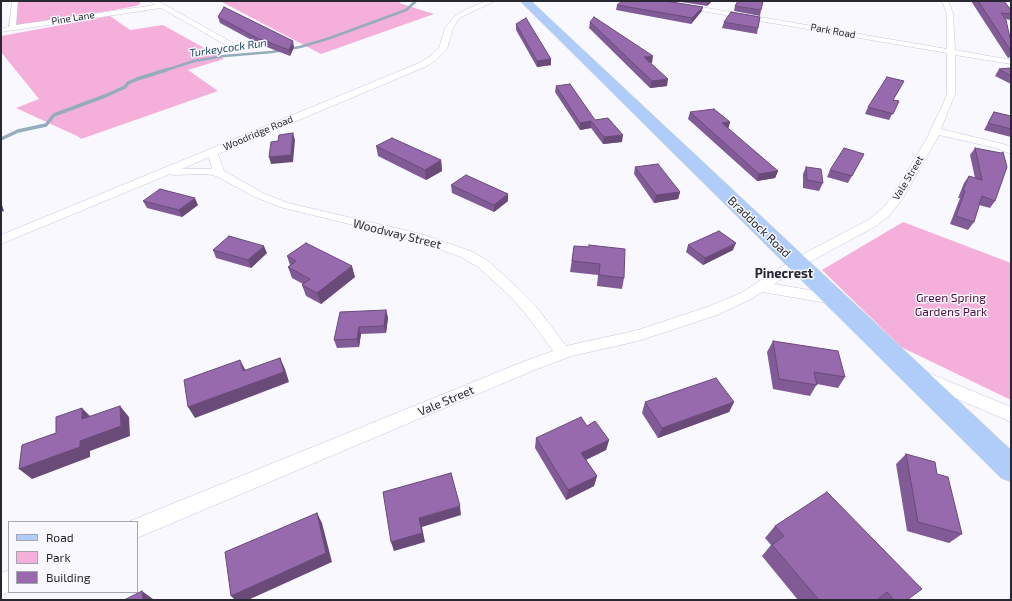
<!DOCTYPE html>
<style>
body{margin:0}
#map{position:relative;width:1012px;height:601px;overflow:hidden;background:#f8f8fe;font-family:"Exo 2",sans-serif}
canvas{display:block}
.frame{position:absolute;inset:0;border:2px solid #282833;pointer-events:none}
.legend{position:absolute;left:8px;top:521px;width:130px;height:72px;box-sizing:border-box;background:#f8f8fe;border:1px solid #a5a5ad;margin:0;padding:5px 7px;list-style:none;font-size:12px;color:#282833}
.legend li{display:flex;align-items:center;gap:8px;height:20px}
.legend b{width:20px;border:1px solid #a5a5ad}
</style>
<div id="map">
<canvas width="1012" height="601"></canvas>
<div class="frame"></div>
<ul class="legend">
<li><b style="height:5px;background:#afcdf8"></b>Road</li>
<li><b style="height:11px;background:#f4afdb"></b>Park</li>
<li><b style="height:11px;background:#966aad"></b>Building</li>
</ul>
</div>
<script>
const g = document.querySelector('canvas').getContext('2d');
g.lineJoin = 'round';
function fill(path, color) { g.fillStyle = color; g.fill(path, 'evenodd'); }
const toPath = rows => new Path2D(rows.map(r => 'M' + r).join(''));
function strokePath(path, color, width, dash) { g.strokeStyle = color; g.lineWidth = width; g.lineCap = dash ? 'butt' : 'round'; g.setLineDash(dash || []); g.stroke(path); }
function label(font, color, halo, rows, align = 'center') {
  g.font = font + ' "Exo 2",sans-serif'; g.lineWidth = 3; g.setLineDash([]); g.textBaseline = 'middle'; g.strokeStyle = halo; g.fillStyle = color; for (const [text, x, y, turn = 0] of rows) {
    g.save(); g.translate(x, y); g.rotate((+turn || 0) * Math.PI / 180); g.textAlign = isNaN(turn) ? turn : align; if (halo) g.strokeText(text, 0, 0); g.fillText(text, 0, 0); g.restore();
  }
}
const green = toPath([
 [12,1,141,1,139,5,131,7,8,28],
 [220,1,404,1,399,3,434,14,321,54],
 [110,16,130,30,163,25,224,59,188,70,218,91,81,139,77,136,16,108,39,99,1,52,1,36],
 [903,222,1011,263,1011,400,901,347,822,270]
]);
const streamFar1 = toPath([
 [163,71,194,61,224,56,272,52,300,47,330,38,406,10,416,1]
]);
const stream = toPath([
 [1,139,18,131,46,125,54,115,105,96,125,87,128,83,137,79,166,70]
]);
const street = toPath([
 [12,1,18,1,16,25,155,5,150,1,158,1,240,47,236,49,233,49,161,8,1,32,1,28,9,27,12,1],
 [486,1,495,1,459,18,453,28,447,49,435,61,425,67,218,154,224,171,263,193,288,203,421,234,471,251,488,261,519,289,535,305,566,346,638,330,707,307,741,293,792,260,868,220,881,210,892,197,927,138,943,104,947,94,947,53,655,3,652,1,666,1,947,49,947,13,942,1,948,1,953,13,955,50,1011,60,1011,64,955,55,955,94,941,129,1003,144,1011,147,1011,154,996,148,939,135,903,198,889,216,876,226,802,266,774,284,833,294,838,296,840,299,838,302,833,304,762,292,751,299,717,315,638,341,572,356,537,369,137,538,137,522,130,521,525,361,553,351,525,313,509,295,478,267,461,257,414,240,280,207,255,197,216,176,206,174,174,175,170,174,1,244,1,235,419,63,429,57,439,48,445,28,455,16,467,9,486,1],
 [209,157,212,169,182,169,209,157],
 [924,371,1011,407,1011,422,918,382,916,377,918,372,924,371],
 [9,570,9,592,1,595,1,573,9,570]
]);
const primary = toPath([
 [520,1,531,1,1011,450,1011,482,1001,478,520,1]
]);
const wall = toPath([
 [675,1,712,1,707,6],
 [971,1,1004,1,1011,10,1011,20,1005,19,1011,42,1011,55,1009,58,1008,58],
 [617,5,703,7,701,12,691,24,616,10],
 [735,6,761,10,760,16,734,11],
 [218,17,294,47,290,56,259,44,220,23],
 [590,22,652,63,650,63,667,86,650,88,589,28],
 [724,22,758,28,757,34,722,28],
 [516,24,551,59,551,65,537,67,516,30],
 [1011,68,1011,84,995,76,999,69],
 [556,86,595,120,622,142,603,144,591,128,580,130,555,92],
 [901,87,893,100,899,101,889,120,865,114,868,107],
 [690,112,730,122,728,129,778,171,775,178,757,181,688,119],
 [994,112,1011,116,1011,137,984,130],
 [376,146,441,160,442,171,426,180,378,156],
 [975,148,995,201,990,208,979,205,974,222,968,230,950,224,960,198,958,198,964,183,969,176,975,178,970,155],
 [864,154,848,183,827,177,830,170],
 [635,167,680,192,678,199,654,203,634,174],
 [806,167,823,183,819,191,803,188,803,174],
 [451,185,508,194,508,201,494,212,452,193],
 [143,201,198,205,182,217,147,208],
 [688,245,733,250,703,265,686,252],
 [574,246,589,247,624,278,622,289,597,286,598,275,570,272],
 [213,250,267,253,251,268,216,258],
 [287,256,355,277,321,304,306,296,302,285,303,284,292,278,288,267,290,265],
 [386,310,388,318,386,333,361,334,359,347,337,348,334,340],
 [773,341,845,377,838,388,817,384,810,396,773,389,767,352],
 [645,402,734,402,729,412,658,438,642,413],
 [587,426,609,440,606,450,586,460,597,476,594,486,566,500,535,448,536,438],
 [906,454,937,474,962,534,949,543,907,531,896,464],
 [775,526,907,600,798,600,762,556,771,545,765,538]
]);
const shadedWall = toPath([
 [708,1,712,1,707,6],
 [703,7,701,12,691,24,692,18],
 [293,41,294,47,290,56,289,50],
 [653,56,652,63,643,64,644,57],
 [551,59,551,65,537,67,537,61],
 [668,79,667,86,650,88,652,81],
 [591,121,591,128,580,130,580,123],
 [730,122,728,129,722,123],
 [293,133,295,140,293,162,271,164,269,157],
 [623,135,622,142,603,144,604,137],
 [441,160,442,171,426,180,425,170],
 [778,171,775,178,757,181,759,174],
 [680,192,678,199,654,203,656,195],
 [508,194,508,201,494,212,494,205],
 [195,198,198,205,182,217,179,210],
 [1,202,4,211,1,212],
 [736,243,733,250,703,265,705,258],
 [264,246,267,253,251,268,248,260],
 [352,266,355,277,321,304,317,293],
 [386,310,388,318,386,333,384,326],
 [359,327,361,334,359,347,357,339],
 [280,358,285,369,289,382,195,418,188,407],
 [240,360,246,371,243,371],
 [734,402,729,412,658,438,662,428],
 [120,406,129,417,130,436,90,451,90,457,32,479,19,469,80,441],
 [82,408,92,418,82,419],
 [609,440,606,450,579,463,581,453],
 [597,476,594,486,566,500,568,490],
 [460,506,461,515,422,527,425,542,394,551,391,542,419,518],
 [317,513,322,523,332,562,248,600,235,600,231,596],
 [142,591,153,599,153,600,143,600]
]);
const building = toPath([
 [622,1,665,1,703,7,692,18,617,5,622,1],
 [738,1,763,1,761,10,735,6,738,1],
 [978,1,1004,1,1011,10,1011,14,1001,13,1006,20,1011,42,1011,51,978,1],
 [224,7,293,41,289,50,257,38,218,17,224,7],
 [731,12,760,17,758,28,724,22,731,12],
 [594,17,653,56,644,57,668,79,652,81,590,22,594,17],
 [526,18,551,59,537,61,516,24,526,18],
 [1011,68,1011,76,999,69,1011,68],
 [887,77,904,81,893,100,899,101,893,114,868,107,887,77],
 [570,84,595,120,608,118,623,135,604,137,591,121,580,123,556,86,570,84],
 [714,109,730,122,722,123,778,171,759,174,690,112,714,109],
 [994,112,1011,116,1011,129,988,123,994,112],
 [293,133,291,155,269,157,271,142,278,141,279,135,293,133],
 [392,138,441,160,425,170,376,146,392,138],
 [844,148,864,154,852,176,830,170,844,148],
 [975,148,1001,153,1003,152,1007,167,995,201,982,196,974,222,956,216,965,191,963,190,969,176,982,180,975,148],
 [658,164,680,192,656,195,635,167,658,164],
 [806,167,821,169,823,183,807,180,806,167],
 [466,175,508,194,494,205,451,185,466,175],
 [160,189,195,198,179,210,143,201,160,189],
 [719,231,736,243,705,258,688,245,719,231],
 [229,236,264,246,248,260,213,250,229,236],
 [306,243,352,266,317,293,302,285,310,279,288,267,296,261,287,256,306,243],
 [589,245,625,249,624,278,599,275,600,264,572,261,574,246,589,247,589,245],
 [386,310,384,326,359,327,357,339,334,340,340,312,386,310],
 [773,341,838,351,845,377,814,372,817,385,779,379,773,341],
 [280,358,284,372,188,407,184,380,240,360,243,371,280,358],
 [716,378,734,402,662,428,645,402,716,378],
 [120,406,121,426,80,441,80,447,19,469,22,445,56,433,56,417,82,408,82,419,120,406],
 [581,417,587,426,595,421,609,440,581,453,597,476,568,490,536,438,581,417],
 [906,454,935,462,937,474,948,477,962,534,918,522,906,454],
 [451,473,460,506,419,518,422,533,391,542,383,492,451,473],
 [827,492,922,589,907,600,894,600,887,592,877,600,819,600,772,545,784,536,775,526,827,492],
 [317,513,326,553,231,596,225,552,317,513],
 [142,591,143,600,124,600,142,591]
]);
const farStreetnames = [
 ["Pine Lane",73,18,-9],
 ["Park Road",833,31,10],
 ["Woodridge Road",258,133,-23],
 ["Vale Street",908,178,-59]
];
const farWaternames = [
 ["Turkeycock Run",228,48,-8]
];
const streetNames = [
 ["Braddock Road",759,227,44],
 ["Woodway Street",397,234,14],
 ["Vale Street",446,401,-23]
];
const parkNames = [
 ["Green Spring",951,298],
 ["Gardens Park",951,312]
];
const neighbourhoodNames = [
 ["Pinecrest",784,274]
];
fill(green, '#f4afdb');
strokePath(streamFar1, '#94acbc', 2.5);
strokePath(stream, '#94acbc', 3.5);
strokePath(street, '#c5c5e3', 1);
strokePath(primary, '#d4d4d6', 1);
fill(street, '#fff');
fill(primary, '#afcdf8');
fill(wall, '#815b95');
fill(shadedWall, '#694a79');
fill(building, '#966aad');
strokePath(building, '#694a79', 1);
label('10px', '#282833', '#f8f8fe', farStreetnames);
label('italic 11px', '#244d60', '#f8f8fe', farWaternames);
label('12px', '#282833', '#f8f8fe', streetNames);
label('12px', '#500d3e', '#f8f8fe', parkNames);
label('bold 13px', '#282833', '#f8f8fe', neighbourhoodNames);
</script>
